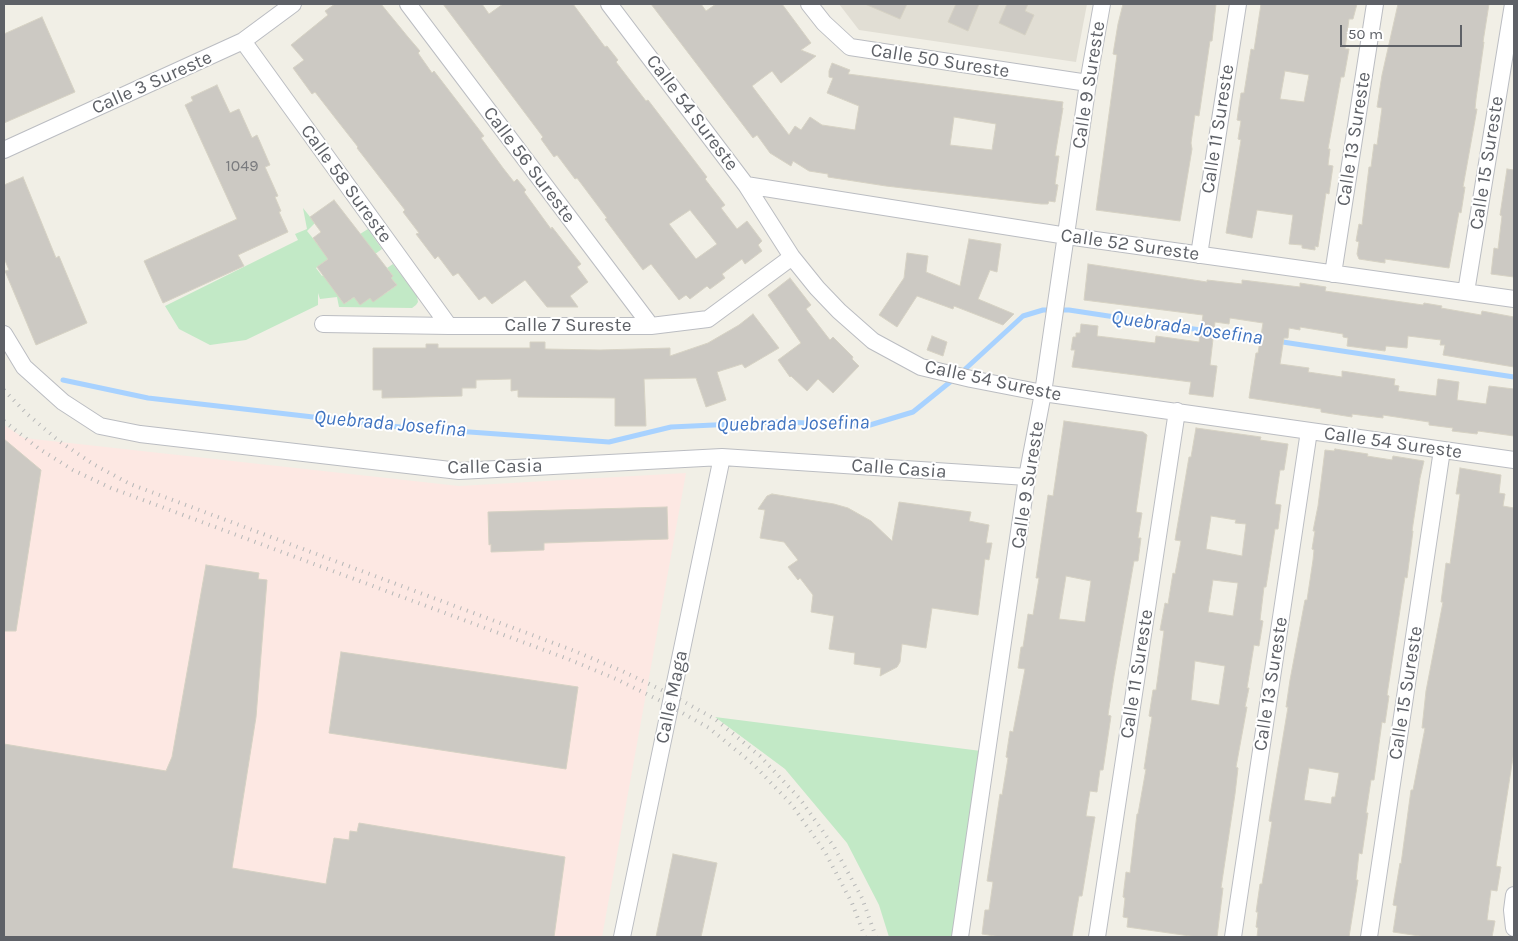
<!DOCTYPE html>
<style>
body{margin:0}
#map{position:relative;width:1518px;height:941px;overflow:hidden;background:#f1efe6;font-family:Karla,sans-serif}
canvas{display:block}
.frame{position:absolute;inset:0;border:5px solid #5e6167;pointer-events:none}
.scale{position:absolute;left:1340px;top:25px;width:122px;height:22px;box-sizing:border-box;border:2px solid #5e6167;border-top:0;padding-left:6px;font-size:15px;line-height:18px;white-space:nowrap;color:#5e6167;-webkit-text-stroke:4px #fff;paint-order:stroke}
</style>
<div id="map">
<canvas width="1518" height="941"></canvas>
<div class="frame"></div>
<div class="scale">50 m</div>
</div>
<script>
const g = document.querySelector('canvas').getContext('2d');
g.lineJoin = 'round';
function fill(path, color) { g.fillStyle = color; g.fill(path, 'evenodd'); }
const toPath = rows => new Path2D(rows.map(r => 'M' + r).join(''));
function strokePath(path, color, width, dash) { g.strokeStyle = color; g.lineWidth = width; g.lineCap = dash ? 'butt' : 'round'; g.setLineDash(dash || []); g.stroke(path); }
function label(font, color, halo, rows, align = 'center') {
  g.font = font + ' Karla,sans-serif'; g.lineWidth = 4; g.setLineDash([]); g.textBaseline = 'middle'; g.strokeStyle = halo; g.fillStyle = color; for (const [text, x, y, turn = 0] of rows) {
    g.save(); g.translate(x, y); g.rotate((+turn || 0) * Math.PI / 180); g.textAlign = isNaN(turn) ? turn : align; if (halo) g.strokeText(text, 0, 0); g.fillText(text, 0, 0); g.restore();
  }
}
const education = toPath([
 [839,4,1087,4,1076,62,859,30]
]);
const medical = toPath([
 [4,425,24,438,459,486,686,473,602,937,4,937]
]);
const green = toPath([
 [303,208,315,223,307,231,320,247,336,253,316,268,322,276,335,267,337,293,344,304,354,297,370,298,386,293,397,285,391,278,393,276,387,268,393,264,417,296,418,302,416,305,412,308,339,307,337,297,320,299,318,293,318,305,246,340,210,345,179,329,165,306,298,240,295,234,307,229],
 [368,229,382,249,371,257,360,234],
 [715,717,981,751,954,937,889,937,879,905,847,843,785,769]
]);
const stream = toPath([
 [1276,341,1514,377],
 [962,372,1023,316,1043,310,1069,310,1266,340],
 [63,380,148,398,400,427,609,442,671,427,778,422,870,425,913,412,955,378]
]);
const building = toPath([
 [335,4,381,4,408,37,420,51,418,53,432,73,434,71,484,136,481,138,503,168,514,182,517,179,526,190,524,192,551,229,552,227,581,264,577,267,588,282,570,296,578,307,547,307,525,280,492,304,485,296,479,300,458,273,453,276,438,256,435,259,416,234,419,233,403,212,405,210,357,148,358,147,336,119,315,92,312,94,293,68,304,60,291,45,328,15,325,11,335,4],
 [443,4,482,4,489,14,503,4,573,4,605,47,607,46,618,60,616,62,646,101,648,100,707,177,705,179,725,205,721,208,737,229,747,221,762,241,758,245,762,251,745,264,742,259,722,274,725,278,710,289,707,286,690,299,686,295,679,300,651,264,643,270,605,219,607,218,577,178,575,179,557,155,554,157,541,139,543,137,443,4],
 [690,210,717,244,696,259,669,224,690,210],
 [651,4,701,4,706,11,716,4,782,4,811,43,801,50,816,56,781,83,772,71,752,86,789,135,795,126,801,130,810,117,822,125,855,130,859,106,827,93,833,78,829,77,829,71,832,63,850,70,848,74,1063,102,1062,108,1063,108,1055,156,1059,156,1055,184,1058,185,1055,202,1049,201,1048,204,1041,204,886,186,828,177,828,174,809,171,793,161,791,166,770,153,757,135,753,138,651,4],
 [954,117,996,124,992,150,950,145,954,117],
 [865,4,907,4,900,19,865,4],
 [956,4,979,4,968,31,948,22,956,4],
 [1007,4,1028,4,1025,11,1034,15,1025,35,999,23,1007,4],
 [1123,4,1216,4,1212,41,1210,41,1199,116,1195,115,1191,143,1192,149,1180,221,1096,210,1117,55,1113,54,1118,24,1123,4],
 [1261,4,1357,4,1353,19,1349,19,1345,49,1349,49,1344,77,1341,77,1328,149,1330,149,1328,165,1333,166,1329,194,1326,193,1318,247,1315,246,1315,250,1302,248,1302,245,1289,244,1293,215,1257,210,1252,238,1226,233,1241,140,1238,139,1241,121,1237,120,1241,93,1244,93,1251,49,1254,50,1261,4],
 [1285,71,1309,75,1304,102,1280,99,1285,71],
 [1398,4,1489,4,1483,42,1484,42,1476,99,1475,109,1477,109,1463,187,1465,187,1461,213,1459,212,1449,268,1385,259,1385,263,1359,259,1357,254,1359,242,1356,241,1359,224,1362,225,1369,167,1371,167,1374,144,1377,145,1382,108,1377,107,1382,75,1398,4],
 [42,17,75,92,4,123,4,34,42,17],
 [217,85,230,113,239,109,252,138,257,135,270,165,265,167,278,196,275,197,281,211,279,212,288,232,238,255,244,266,163,303,144,261,237,219,185,105,193,101,191,97,217,85],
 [1507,169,1514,170,1514,277,1491,274,1494,248,1498,249,1502,216,1500,215,1507,169],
 [23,177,56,258,59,256,87,323,36,345,5,271,9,270,4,258,4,185,23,177],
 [334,200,393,276,391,278,397,285,373,302,370,298,360,305,354,297,344,304,317,267,328,259,313,238,321,232,310,217,334,200],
 [969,239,1001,244,997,272,990,270,978,299,1014,314,1003,325,954,306,953,309,917,296,897,327,879,315,904,278,907,253,928,256,926,272,960,286,969,239],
 [1088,264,1207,282,1207,280,1242,284,1242,280,1300,287,1300,283,1326,287,1325,291,1423,305,1424,303,1442,306,1441,308,1481,315,1482,311,1514,317,1514,367,1443,355,1445,345,1440,345,1441,340,1408,336,1407,348,1386,346,1385,351,1347,346,1348,338,1343,337,1343,334,1300,327,1300,330,1289,328,1288,338,1284,338,1280,364,1309,368,1308,372,1342,377,1342,371,1395,379,1394,385,1399,386,1398,391,1436,396,1438,379,1459,382,1457,400,1486,404,1489,386,1514,389,1514,436,1478,431,1477,434,1452,431,1453,428,1429,425,1429,422,1383,415,1383,418,1352,414,1352,417,1321,412,1321,409,1249,398,1256,353,1258,353,1263,323,1230,318,1229,324,1215,322,1210,365,1217,366,1213,397,1189,394,1191,382,1072,367,1075,350,1071,350,1073,337,1076,337,1076,333,1080,333,1081,324,1098,326,1097,336,1155,343,1156,336,1199,342,1203,315,1084,300,1088,264],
 [790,278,811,305,806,309,830,340,833,337,853,357,852,359,859,366,833,393,818,379,807,391,791,376,790,377,778,360,801,343,768,295,790,278],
 [753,314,779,348,745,368,742,364,717,372,726,400,706,407,696,378,644,379,646,426,615,426,615,398,518,397,518,390,511,391,511,379,476,380,476,388,462,388,462,396,382,398,382,390,373,390,373,348,426,348,426,344,438,344,438,348,530,348,530,342,545,342,545,349,600,350,670,348,670,356,708,343,739,325,753,314],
 [932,336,947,342,943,356,927,350,932,336],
 [1064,421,1143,432,1147,435,1136,512,1142,513,1138,538,1141,538,1138,561,1134,561,1114,676,1108,715,1111,716,1103,770,1100,770,1097,792,1090,791,1086,816,1095,817,1082,896,1079,896,1072,937,1001,937,982,934,985,910,989,910,993,882,987,881,1000,794,1002,795,1008,758,1006,757,1010,731,1013,732,1025,669,1018,668,1021,647,1023,647,1028,614,1033,615,1039,578,1036,578,1048,495,1053,496,1064,421],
 [1066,576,1091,581,1085,622,1059,619,1066,576],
 [1196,428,1261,437,1260,440,1288,444,1284,470,1280,470,1275,504,1281,505,1278,529,1275,529,1266,587,1264,587,1260,620,1263,621,1259,646,1254,645,1247,688,1249,688,1245,707,1247,707,1236,767,1238,768,1235,794,1221,888,1223,888,1217,937,1197,937,1127,927,1128,918,1123,917,1125,898,1123,897,1126,872,1130,873,1137,814,1138,814,1146,769,1144,769,1152,717,1149,716,1153,690,1156,690,1164,631,1160,630,1165,603,1168,604,1173,573,1175,574,1181,541,1175,540,1189,457,1191,457,1196,428],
 [1211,516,1236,520,1235,523,1246,524,1242,556,1206,549,1211,516],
 [1213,580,1238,583,1233,616,1208,612,1213,580],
 [1195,661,1225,666,1219,705,1191,700,1195,661],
 [4,439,41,470,16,631,4,631,4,439],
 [1335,449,1368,454,1367,456,1392,460,1393,456,1424,461,1420,478,1412,531,1413,531,1407,578,1405,577,1400,610,1387,695,1389,696,1385,723,1382,722,1374,780,1371,780,1366,813,1368,813,1362,854,1359,853,1356,880,1358,880,1349,937,1257,937,1258,928,1256,927,1258,912,1256,912,1260,884,1262,884,1272,822,1269,821,1288,707,1286,707,1290,680,1305,600,1307,600,1313,560,1314,550,1312,549,1315,531,1313,531,1318,506,1325,450,1334,451,1335,449],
 [1309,768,1339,773,1335,797,1332,797,1331,804,1304,800,1309,768],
 [1460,468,1501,475,1499,493,1505,494,1503,506,1514,508,1514,751,1496,866,1501,867,1497,891,1491,890,1487,920,1495,921,1492,937,1426,937,1393,932,1397,906,1393,905,1400,863,1401,864,1411,790,1413,790,1425,728,1422,728,1426,691,1443,602,1441,602,1446,563,1450,564,1460,494,1456,494,1460,468],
 [772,494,834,504,848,508,871,521,892,541,899,502,971,512,969,521,989,525,986,543,992,543,989,560,985,559,978,615,932,608,926,648,902,644,900,662,897,667,880,676,881,668,854,664,855,653,829,649,834,616,811,612,813,595,800,578,798,580,788,567,798,560,784,542,760,538,765,510,758,509,767,496,772,494],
 [667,507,668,539,544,543,544,550,491,552,491,544,489,545,488,512,667,507],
 [206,565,259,573,258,579,267,580,256,717,232,868,326,884,334,838,349,840,350,831,357,832,359,823,565,857,554,937,4,937,4,744,166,771,172,757,206,565],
 [341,652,578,687,566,769,329,733,341,652],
 [673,854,717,863,701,937,656,937,673,854]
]);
const minor = toPath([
 [408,4,651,326],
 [609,4,746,185,792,257,817,288,839,311,873,341,921,367,971,379,1043,393,1514,460],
 [809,4,824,23,850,47,1088,83],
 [243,41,449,326],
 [4,150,243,41,293,4],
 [746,185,1067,236,1514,299],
 [1199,255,1238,4],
 [1333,274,1375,4],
 [1466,292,1513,4],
 [323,324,449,326,651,326,708,319,792,257],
 [4,334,24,367,63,402,100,426,140,434,459,471,722,457,1027,477],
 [1514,895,1512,910,1514,928],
 [622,937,722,457],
 [960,937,1027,477,1043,393,1088,83,1102,4],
 [1097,937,1177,411],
 [1233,937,1309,431],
 [1369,937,1442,450]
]);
const rail = toPath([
 [4,390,27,414,59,441,93,464,130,484,572,650,620,670,668,693,715,719,760,756,800,799,834,847,862,898,876,937],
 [4,421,38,448,73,470,111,488,568,659,616,679,663,702,709,728,753,764,792,805,825,852,852,903,865,937]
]);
const numberNames = [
 ["1049",242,166]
];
const streetNames = [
 ["Calle 50 Sureste",940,61,9],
 ["Calle 3 Sureste",152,83,-24],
 ["Calle 9 Sureste",1089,85,-81],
 ["Calle 54 Sureste",692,113,53],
 ["Calle 11 Sureste",1218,129,-81],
 ["Calle 13 Sureste",1354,139,-81],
 ["Calle 15 Sureste",1487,163,-81],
 ["Calle 56 Sureste",529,165,53],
 ["Calle 58 Sureste",346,184,54],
 ["Calle 52 Sureste",1130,245,8],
 ["Calle 7 Sureste",568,326],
 ["Calle 54 Sureste",993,381,12],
 ["Calle 54 Sureste",1393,443,8],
 ["Calle Casia",495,467,-1],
 ["Calle Casia",899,469,4],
 ["Calle 9 Sureste",1028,485,-81],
 ["Calle 11 Sureste",1137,674,-81],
 ["Calle 13 Sureste",1271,684,-81],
 ["Calle 15 Sureste",1406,693,-81],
 ["Calle Maga",672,697,-78]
];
const waterNames = [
 ["Quebrada Josefina",1187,328,8],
 ["Quebrada Josefina",390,424,5],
 ["Quebrada Josefina",793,424,-1]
];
fill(education, '#e1ded4');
fill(medical, '#fde8e3');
fill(green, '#c2e9c6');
strokePath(stream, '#a8d2ff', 5);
fill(building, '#ccc9c3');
strokePath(building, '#d6d2c4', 1);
strokePath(minor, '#bbbdc2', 18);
strokePath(minor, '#fff', 16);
strokePath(rail, '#b7b8b8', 4, [1, 6]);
label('16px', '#7a7b7e', null, numberNames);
label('19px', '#5e6167', '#fff', streetNames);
label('italic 20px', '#4174c0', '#fff', waterNames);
</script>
